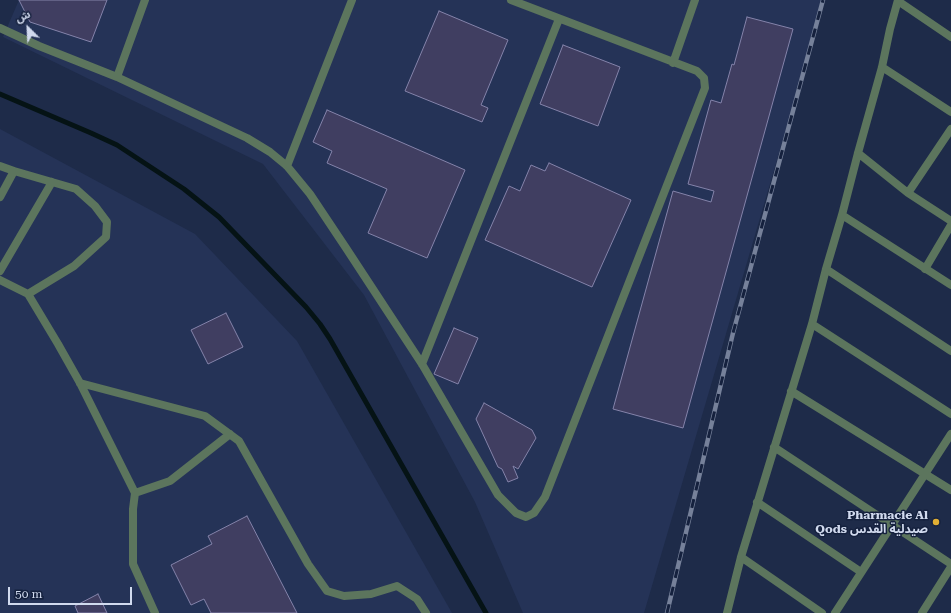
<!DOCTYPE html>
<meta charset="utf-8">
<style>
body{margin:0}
#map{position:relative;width:951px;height:613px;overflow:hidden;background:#1e2b49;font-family:"Roboto Serif","Noto Sans Arabic",serif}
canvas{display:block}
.north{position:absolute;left:8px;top:8px;width:40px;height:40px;-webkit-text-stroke:3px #15213e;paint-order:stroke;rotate:336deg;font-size:11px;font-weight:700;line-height:16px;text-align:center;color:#d1daee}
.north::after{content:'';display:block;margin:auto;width:14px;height:18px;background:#d1daee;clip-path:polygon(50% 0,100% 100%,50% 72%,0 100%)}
.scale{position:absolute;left:8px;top:587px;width:124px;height:18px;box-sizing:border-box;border:2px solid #d1daee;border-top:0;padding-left:5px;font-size:12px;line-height:14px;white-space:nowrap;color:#d1daee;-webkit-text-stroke:3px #15213e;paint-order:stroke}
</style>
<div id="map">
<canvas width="951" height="613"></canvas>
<div class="north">ش</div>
<div class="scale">50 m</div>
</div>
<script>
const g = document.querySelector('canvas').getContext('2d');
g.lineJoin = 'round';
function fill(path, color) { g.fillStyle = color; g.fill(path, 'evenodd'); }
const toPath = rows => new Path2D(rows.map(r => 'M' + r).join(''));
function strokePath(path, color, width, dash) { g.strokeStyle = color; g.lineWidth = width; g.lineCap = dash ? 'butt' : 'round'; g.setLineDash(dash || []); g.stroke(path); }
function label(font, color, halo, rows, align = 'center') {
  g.font = font + ' "Roboto Serif","Noto Sans Arabic",serif'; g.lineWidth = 3; g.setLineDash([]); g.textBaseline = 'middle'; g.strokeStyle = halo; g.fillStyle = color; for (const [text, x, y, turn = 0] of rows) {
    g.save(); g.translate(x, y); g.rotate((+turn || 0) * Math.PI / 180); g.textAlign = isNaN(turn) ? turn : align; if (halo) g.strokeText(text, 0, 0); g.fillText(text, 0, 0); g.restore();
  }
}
const built = toPath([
 [19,0,824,0,644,613,523,613,475,502,364,295,263,164,3,37],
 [0,129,195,234,297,341,452,613,0,613]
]);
const stream = toPath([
 [0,94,91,133,117,145,184,189,219,217,306,307,320,324,330,339,486,613]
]);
const building = toPath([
 [19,0,107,0,91,42,30,22,19,0],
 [439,11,508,40,481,105,488,108,482,122,405,91,439,11],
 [747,17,793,29,683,428,613,409,673,191,711,202,714,191,688,184,711,100,721,103,732,64,734,65,747,17],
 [563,45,620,67,598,126,540,104,563,45],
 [327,110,465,170,427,258,368,233,387,189,327,163,332,151,313,142,327,110],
 [549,163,631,200,592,287,485,240,509,186,520,191,531,165,545,171,549,163],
 [226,313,243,347,208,364,191,330,226,313],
 [454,328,478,338,458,384,434,374,454,328],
 [484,403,532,430,536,438,518,469,513,466,518,478,508,482,502,469,498,467,476,419,484,403],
 [247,516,297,613,211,613,204,599,191,605,171,565,212,544,208,536,247,516],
 [98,594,107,613,78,613,75,606,98,594]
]);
const lane = toPath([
 [0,28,39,46,117,77,247,138,270,152,287,166,310,194,346,248,422,364,498,495,516,513,526,517,534,513,545,497,705,88,704,78,697,71,511,0],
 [673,63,695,0],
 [117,77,145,0],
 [0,166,14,171,0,197],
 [287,166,352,0],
 [14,171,76,189,95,206,107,222,106,237,74,266,28,294],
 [0,271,52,182],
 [0,280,28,294,58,344,80,383,135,493,133,509,133,564,155,613],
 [422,364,559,19],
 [80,383,205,416,239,441,308,564,327,591,344,596,371,594,397,586,417,599,426,613],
 [135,493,170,481,230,434]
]);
const street = toPath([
 [898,1,951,37],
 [882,67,951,112],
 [858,153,908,193,951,221],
 [908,193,951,129],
 [842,215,951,285],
 [826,269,951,351],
 [925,269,951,225],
 [812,324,951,414],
 [791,391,951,490],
 [774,447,951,564],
 [757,502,861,572],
 [741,557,822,613],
 [727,613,741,557,812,324,826,269,842,215,858,153,882,67,890,29,898,0],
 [835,613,951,434],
 [922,613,951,567]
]);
const rail = toPath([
 [667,613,733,333,823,0]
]);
const markers = [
 [936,522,4,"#e1af34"]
];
const poiNames = [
 ["Pharmacie Al",928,515],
 ["Qods صيدلية القدس",928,529]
];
fill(built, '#253357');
strokePath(stream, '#051315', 5);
fill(building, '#403e61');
strokePath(building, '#8483aa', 1);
strokePath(lane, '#5c755d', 8);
strokePath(street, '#5c755d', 8);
strokePath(rail, '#76819a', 4.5);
strokePath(rail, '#15213e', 3, [9]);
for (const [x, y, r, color] of markers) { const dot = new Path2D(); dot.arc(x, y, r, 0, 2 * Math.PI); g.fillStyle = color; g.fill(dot); strokePath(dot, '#15213e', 1.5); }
label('bold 12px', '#d1daee', '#15213e', poiNames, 'right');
</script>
